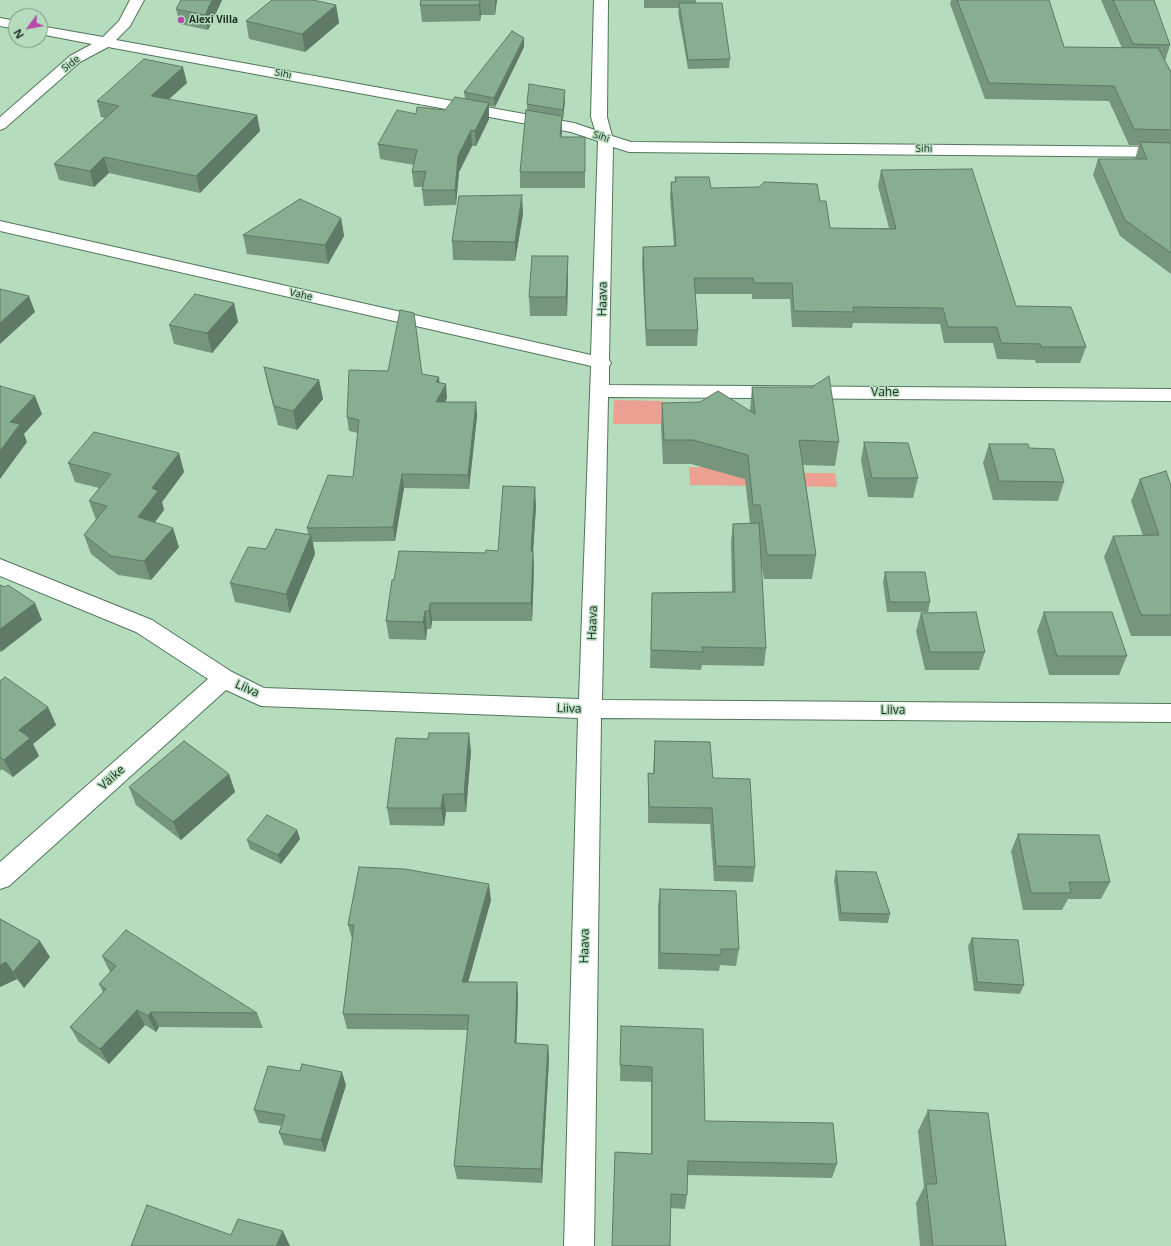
<!DOCTYPE html>
<meta charset="utf-8">
<style>
body{margin:0}
#map{position:relative;width:1171px;height:1246px;overflow:hidden;background:#b4dcbd;font-family:"Open Sans",sans-serif}
canvas{display:block}
.north{position:absolute;left:8px;top:8px;width:40px;height:40px;box-sizing:border-box;background:#b4dcbd;border:1px solid #7a9881;border-radius:50%;rotate:238deg;font-size:11px;font-weight:700;line-height:16px;text-align:center;color:#233226}
.north::after{content:'';display:block;margin:auto;width:14px;height:18px;background:#b54aaa;clip-path:polygon(50% 0,100% 100%,50% 72%,0 100%)}
</style>
<div id="map">
<canvas width="1171" height="1246"></canvas>
<div class="north">N</div>
</div>
<script>
const g = document.querySelector('canvas').getContext('2d');
g.lineJoin = 'round';
function fill(path, color) { g.fillStyle = color; g.fill(path, 'evenodd'); }
const toPath = rows => new Path2D(rows.map(r => 'M' + r).join(''));
function strokePath(path, color, width, dash) { g.strokeStyle = color; g.lineWidth = width; g.lineCap = dash ? 'butt' : 'round'; g.setLineDash(dash || []); g.stroke(path); }
function label(font, color, halo, rows, align = 'center') {
  g.font = font + ' "Open Sans",sans-serif'; g.lineWidth = 3; g.setLineDash([]); g.textBaseline = 'middle'; g.strokeStyle = halo; g.fillStyle = color; for (const [text, x, y, turn = 0] of rows) {
    g.save(); g.translate(x, y); g.rotate((+turn || 0) * Math.PI / 180); g.textAlign = isNaN(turn) ? turn : align; if (halo) g.strokeText(text, 0, 0); g.fillText(text, 0, 0); g.restore();
  }
}
const green = toPath([
 [614,400,662,401,691,424,613,424],
 [689,467,750,467,790,473,835,473,837,487,690,485]
]);
const minor = toPath([
 [130,0,144,0,130,26,116,40,574,123,595,130,591,117,594,0,608,0,607,117,612,136,631,142,1171,147,1171,157,629,152,613,147,609,360,611,363,609,366,609,385,1171,389,1171,401,608,397,602,700,1171,704,1171,722,601,718,594,1246,564,1246,578,718,261,706,226,690,9,886,0,889,0,862,208,679,136,632,0,576,0,559,152,620,232,672,264,688,579,699,591,366,0,231,0,221,591,355,598,141,571,132,108,47,80,62,5,128,0,130,0,117,70,56,92,44,40,34,40,26,103,37,119,21,130,0],
 [0,18,16,21,16,29,0,26,0,18]
]);
const wall = toPath([
 [222,0,208,30,180,24,176,9],
 [421,0,497,0,495,15,481,15,480,21,422,22,420,5],
 [644,0,696,0,696,3,730,59,729,68,688,69,678,12,679,8,644,8],
 [951,0,1049,0,1064,47,1122,48,1101,0,1154,0,1170,45,1165,61,1171,72,1171,274,1120,236,1093,175,1098,159,1135,159,1139,145,1129,145,1109,101,985,99,950,4],
 [336,5,339,23,305,52,249,39,246,21],
 [524,38,524,47,495,107,489,106,489,119,476,146,472,146,459,172,456,205,424,206,422,190,423,187,414,187,412,172,414,165,380,159,378,144,416,114,445,110,465,99,464,92],
 [187,83,168,99,257,115,260,131,200,193,109,173,94,187,59,180,54,164,105,118,101,117,97,101],
 [565,100,563,120,562,119,561,137,585,137,585,188,520,188,520,172,527,110,527,104],
 [881,170,1016,306,1086,347,1080,363,1036,363,1035,360,997,359,993,343,944,343,940,324,853,323,852,328,792,327,790,299,752,299,752,294,695,294,698,330,697,346,646,346,642,263,643,247,674,246,670,198,671,182,675,182,675,177,711,188,820,201,830,228,889,228,878,186],
 [523,214,515,261,453,260,452,241],
 [341,218,344,236,328,264,247,254,243,235],
 [568,275,567,316,530,316,529,297],
 [234,303,238,322,212,353,174,344,169,325],
 [264,367,319,380,323,399,297,430,278,425,268,386],
 [422,374,440,383,447,398,445,402,476,402,477,416,469,489,404,488,395,541,313,542,315,554,290,613,235,602,230,583,266,549,308,534,307,528,353,477,358,433,349,431,347,417],
 [752,387,839,442,835,466,803,465,816,555,812,579,764,579,761,561,766,648,764,666,702,665,701,670,650,668,652,593,732,592,731,542,733,524,750,523,745,479,691,464,663,464,661,427,662,403,750,410],
 [864,442,918,478,913,498,868,497,861,461],
 [989,444,1029,448,1064,482,1058,501,993,500,983,463],
 [179,453,184,472,162,502,164,510,155,522,179,547,151,580,118,575,91,554,84,535,96,520,89,501,99,488,75,482,68,463],
 [1140,479,1171,486,1171,636,1131,636,1104,557,1113,536,1143,536,1131,501],
 [536,506,533,551,534,569,532,621,432,621,431,629,427,629,426,640,389,639,386,621,485,553,498,551],
 [885,572,930,602,928,612,887,612,883,582],
 [1044,612,1127,656,1119,675,1049,675,1037,631],
 [921,613,985,652,979,670,925,670,916,631],
 [0,681,48,707,56,725,33,744,39,756,13,777,2,769,0,771],
 [655,741,713,778,755,867,753,882,714,881,710,824,648,823,648,773,653,774],
 [471,751,466,812,446,812,444,826,390,825,387,808],
 [229,774,235,792,181,840,136,805,129,787],
 [297,830,300,839,281,864,250,849,247,840],
 [1018,834,1110,882,1101,899,1068,899,1062,910,1023,910,1011,851],
 [836,871,890,914,888,923,839,921,834,880],
 [660,889,739,949,736,966,720,965,719,971,658,969,658,906],
 [491,900,468,982,517,982,518,998,516,1043,548,1045,549,1059,542,1183,457,1179,454,1166,468,1030,347,1029,343,1014,352,939,348,925],
 [0,919,50,957,24,988,17,979,0,987],
 [972,938,1024,985,1020,994,974,991,968,946],
 [102,956,257,1013,263,1028,159,1027,156,1032,145,1025,109,1064,79,1042,70,1027,103,992,99,984,110,972],
 [621,1026,705,1121,837,1164,832,1178,687,1175,687,1195,685,1209,671,1208,651,1154,651,1082,620,1081],
 [346,1085,325,1152,284,1145,279,1133,282,1126,259,1123,254,1110],
 [928,1110,1006,1246,920,1246,916,1203,924,1187,918,1131]
]);
const shadedWall = toPath([
 [212,0,222,0,208,30,205,15],
 [480,0,481,15,480,21,479,5],
 [495,0,497,0,495,15],
 [336,5,339,23,305,52,302,34],
 [524,38,524,47,495,107,494,98],
 [183,67,187,83,155,112,151,96],
 [565,90,565,100,563,120,563,110],
 [489,103,489,119,476,146,475,131],
 [257,115,260,131,200,193,196,176],
 [562,116,562,132,560,153,560,137],
 [471,130,472,146,459,172,456,205,455,190,458,156],
 [104,157,109,173,94,187,90,171],
 [522,195,523,214,515,261,515,242],
 [341,218,344,236,328,264,325,245],
 [568,256,568,275,567,316,566,297],
 [29,296,35,312,0,344,0,323],
 [234,303,238,322,212,353,207,333],
 [439,377,440,391,436,382],
 [319,380,323,399,297,430,293,411],
 [446,384,447,398,438,416,436,402],
 [35,396,42,414,24,434,27,442,0,479,0,451,10,422],
 [476,402,477,416,469,489,468,475],
 [179,453,184,472,162,502,164,510,144,536,138,517,152,488],
 [402,474,404,488,395,541,393,527],
 [535,487,536,506,532,569,531,551],
 [173,528,179,547,151,580,144,561],
 [311,535,315,554,290,613,286,594],
 [533,551,534,569,532,621,531,603],
 [35,603,42,620,1,652,0,650,0,629],
 [430,603,432,621,431,629,429,611],
 [425,611,427,629,426,640,423,622],
 [48,707,56,725,33,744,39,756,13,777,4,760,19,730],
 [469,733,471,751,466,812,464,794],
 [229,774,235,792,181,840,173,822],
 [443,794,446,812,444,826,441,808],
 [297,830,300,839,281,864,278,855],
 [489,884,491,900,464,997,462,982],
 [40,941,50,957,24,988,13,972],
 [6,962,17,979,0,987,0,965],
 [517,982,518,998,516,1058,515,1043],
 [137,1010,145,1025,109,1064,100,1049],
 [151,1012,159,1027,156,1032,148,1016],
 [548,1045,549,1059,542,1183,541,1169],
 [342,1072,346,1085,325,1152,321,1140],
 [283,1231,290,1246,276,1246]
]);
const building = toPath([
 [181,0,212,0,205,15,176,9,181,0],
 [272,0,313,0,336,5,302,34,246,21,272,0],
 [421,0,480,0,479,5,420,5,421,0],
 [957,0,1049,0,1064,47,1158,48,1171,72,1171,130,1134,129,1114,86,989,83,957,0],
 [1113,0,1154,0,1170,45,1133,44,1113,0],
 [679,3,722,3,730,59,688,60,679,3],
 [512,31,524,38,494,98,464,92,512,31],
 [144,59,183,67,151,96,257,115,196,176,104,157,90,171,54,164,119,106,97,101,144,59],
 [529,84,565,90,563,110,527,104,529,84],
 [455,97,489,103,475,131,471,130,458,156,455,190,422,190,426,171,412,172,417,150,378,144,397,110,416,114,417,107,445,110,455,97],
 [526,110,562,116,560,137,585,137,585,172,520,172,526,110],
 [1140,142,1171,143,1171,253,1125,220,1098,159,1147,159,1140,142],
 [972,169,1016,306,1071,307,1086,347,1041,347,1040,344,1001,343,997,327,948,327,943,308,853,307,854,312,794,311,792,283,754,283,753,278,694,278,698,330,646,330,643,247,676,246,671,182,676,182,675,177,709,177,711,188,759,187,764,182,817,184,820,201,826,201,830,228,896,229,881,170,972,169],
 [522,195,515,242,452,241,459,196,522,195],
 [300,199,341,218,325,245,243,235,300,199],
 [532,256,568,256,566,297,529,297,532,256],
 [0,289,29,296,0,323,0,289],
 [195,294,234,303,207,333,169,325,195,294],
 [400,310,414,313,422,374,439,377,436,382,446,384,436,402,476,402,468,475,402,474,393,527,307,528,328,475,353,477,359,420,347,417,349,370,388,371,400,310],
 [264,367,319,380,293,411,274,406,264,367],
 [829,376,839,442,799,440,816,555,767,555,760,505,753,505,748,455,693,440,664,440,662,403,700,402,718,391,755,414,752,387,812,387,829,376],
 [0,386,35,396,10,422,20,424,0,451,0,386],
 [94,432,179,453,152,488,158,491,138,517,173,528,144,561,111,556,84,535,107,506,89,501,111,474,68,463,94,432],
 [864,442,908,443,918,478,872,478,864,442],
 [989,444,1028,444,1029,448,1054,449,1064,482,999,481,989,444],
 [1166,471,1171,486,1171,615,1141,615,1113,536,1159,535,1140,479,1166,471],
 [503,486,535,487,531,551,533,551,531,603,430,603,429,611,425,611,423,622,386,621,392,580,394,580,399,551,485,553,486,550,498,551,503,486],
 [759,523,766,648,702,647,703,652,651,650,652,593,735,592,733,524,759,523],
 [276,529,311,535,286,594,230,583,248,547,266,549,276,529],
 [885,572,925,572,930,602,890,602,885,572],
 [0,585,5,587,8,585,35,603,0,629,0,585],
 [976,612,985,652,930,652,921,613,976,612],
 [1044,612,1112,612,1127,656,1057,656,1044,612],
 [5,677,48,707,19,730,30,738,4,760,0,757,0,681,5,677],
 [429,733,469,733,464,794,443,794,441,808,387,808,396,738,428,739,429,733],
 [184,741,229,774,173,822,129,787,184,741],
 [655,741,710,742,713,778,750,779,755,867,716,866,712,808,649,807,648,773,654,774,655,741],
 [267,815,297,830,278,855,247,840,267,815],
 [1018,834,1099,835,1110,882,1069,882,1071,893,1031,893,1018,834],
 [359,867,405,869,489,884,462,982,517,982,515,1043,548,1045,541,1169,454,1166,469,1015,343,1014,354,925,348,925,359,867],
 [836,871,876,872,890,914,841,913,836,871],
 [660,889,736,891,739,949,721,949,721,955,660,953,660,889],
 [0,919,40,941,13,972,6,962,0,965,0,919],
 [126,930,257,1013,151,1012,148,1016,137,1010,100,1049,70,1027,106,989,99,984,116,966,102,956,126,930],
 [972,938,1018,940,1024,985,977,982,972,938],
 [621,1026,703,1029,705,1121,833,1123,837,1164,688,1161,687,1195,671,1194,670,1246,612,1246,615,1152,652,1154,652,1067,620,1065,621,1026],
 [302,1064,342,1072,321,1140,279,1133,285,1115,254,1110,268,1066,300,1071,302,1064],
 [928,1110,988,1113,1006,1246,933,1246,926,1184,937,1184,928,1110],
 [147,1205,231,1235,238,1219,283,1231,276,1246,131,1246,147,1205]
]);
const markers = [
 [181,20,4,"#b54aaa"]
];
const farPoinames = [
 ["Alexi Villa",189,20]
];
const farStreetnames = [
 ["Side",71,64,-38],
 ["Sihi",283,74,11],
 ["Sihi",601,137,18],
 ["Sihi",924,149,1],
 ["Vahe",301,295,13]
];
const streetNames = [
 ["Haava",603,299,-89],
 ["Vahe",885,393],
 ["Haava",593,623,-88],
 ["Liiva",247,689,24],
 ["Liiva",569,709,2],
 ["Liiva",893,711],
 ["Väike",112,778,-42],
 ["Haava",585,946,-89]
];
fill(green, '#eba091');
strokePath(minor, '#52765b', 2);
fill(minor, '#fff');
fill(wall, '#75967d');
fill(shadedWall, '#5f7a66');
fill(building, '#88ae91');
strokePath(building, '#5f7a66', 1);
for (const [x, y, r, color] of markers) { const dot = new Path2D(); dot.arc(x, y, r, 0, 2 * Math.PI); g.fillStyle = color; g.fill(dot); strokePath(dot, '#b4dcbd', 1.5); }
label('bold 10px', '#233226', '#b4dcbd', farPoinames, 'left');
label('10px', '#233226', '#b4dcbd', farStreetnames);
label('12px', '#233226', '#b4dcbd', streetNames);
</script>
